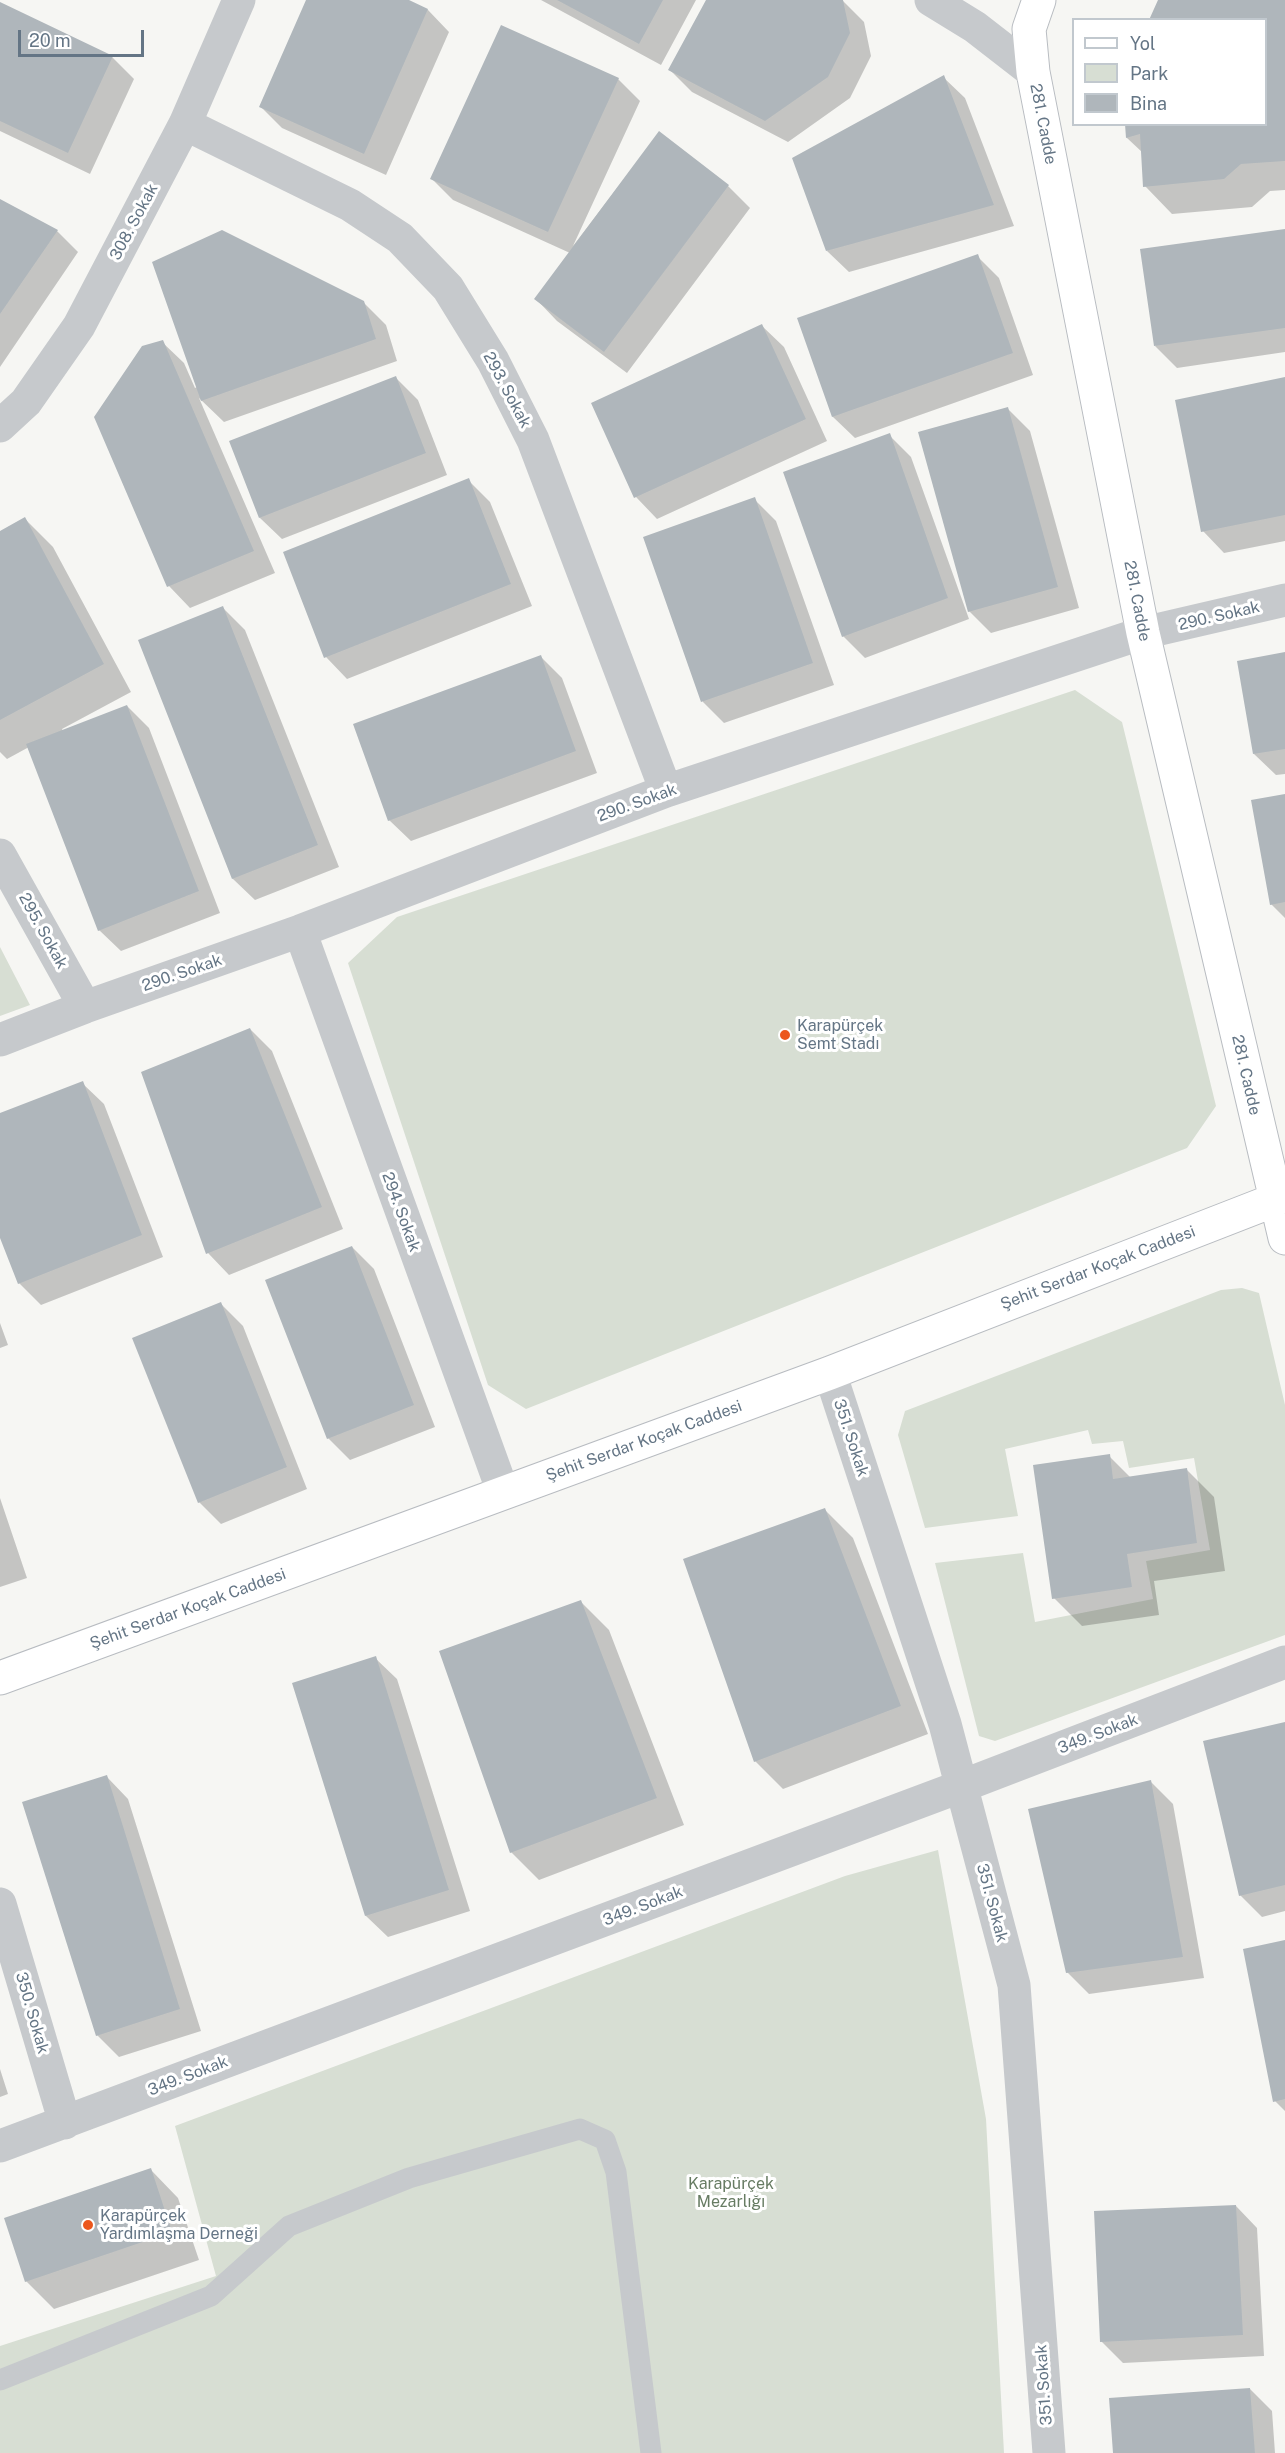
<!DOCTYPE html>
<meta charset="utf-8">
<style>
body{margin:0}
#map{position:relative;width:1285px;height:2453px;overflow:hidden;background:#f6f6f3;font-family:"Public Sans",sans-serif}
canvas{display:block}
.legend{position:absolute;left:1072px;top:18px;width:195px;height:108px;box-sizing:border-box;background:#fff;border:2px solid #c1c8ce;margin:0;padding:8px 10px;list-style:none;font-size:18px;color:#647585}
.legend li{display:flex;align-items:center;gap:12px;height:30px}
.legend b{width:30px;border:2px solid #c1c8ce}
.scale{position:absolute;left:18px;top:30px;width:126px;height:27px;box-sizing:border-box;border:3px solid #647585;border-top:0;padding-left:8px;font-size:18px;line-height:21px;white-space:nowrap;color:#647585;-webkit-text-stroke:4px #fff;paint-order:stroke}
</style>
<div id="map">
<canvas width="1285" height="2453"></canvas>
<ul class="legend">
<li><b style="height:8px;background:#fff"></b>Yol</li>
<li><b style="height:16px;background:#d7ded3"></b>Park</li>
<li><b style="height:16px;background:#afb6bb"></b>Bina</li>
</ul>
<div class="scale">20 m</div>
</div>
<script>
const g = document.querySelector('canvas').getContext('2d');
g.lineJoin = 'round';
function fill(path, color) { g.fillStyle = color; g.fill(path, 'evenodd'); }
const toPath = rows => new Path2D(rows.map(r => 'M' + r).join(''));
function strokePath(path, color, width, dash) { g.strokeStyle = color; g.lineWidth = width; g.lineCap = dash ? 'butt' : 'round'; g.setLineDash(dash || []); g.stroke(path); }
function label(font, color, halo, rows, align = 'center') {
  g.font = font + ' "Public Sans",sans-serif'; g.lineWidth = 6; g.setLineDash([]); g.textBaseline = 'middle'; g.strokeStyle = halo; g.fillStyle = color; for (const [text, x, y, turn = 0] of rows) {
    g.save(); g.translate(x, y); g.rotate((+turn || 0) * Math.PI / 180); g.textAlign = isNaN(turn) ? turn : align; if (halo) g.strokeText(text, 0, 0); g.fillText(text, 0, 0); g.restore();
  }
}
const green = toPath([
 [1075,690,1122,722,1216,1106,1187,1148,526,1409,488,1385,348,963,397,917],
 [0,947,30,1005,0,1016],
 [1242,1288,1259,1293,1285,1405,1285,1635,995,1741,979,1736,935,1563,1023,1553,1035,1622,1153,1599,1146,1561,1210,1550,1194,1458,1129,1468,1123,1441,1092,1444,1088,1430,1005,1449,1018,1516,925,1528,898,1435,905,1411,1221,1290],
 [938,1850,986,2119,1004,2453,0,2453,0,2346,216,2276,175,2126,845,1876]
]);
const shadow = toPath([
 [308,0,405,0,428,10,449,32,386,175,282,128,260,106],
 [541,0,696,0,661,65],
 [708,0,842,0,864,22,871,56,850,98,788,142,692,92,670,70],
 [1160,0,1285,0,1285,190,1270,191,1252,207,1172,214,1145,186,1143,153,1127,138,1127,124,1266,124,1266,20],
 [0,4,112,57,134,79,90,174,0,131],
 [943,77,965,98,1014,226,849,272,827,251],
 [618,79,640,101,573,246,659,133,728,186,750,208,627,373,557,321,536,299,570,253,453,200,431,178],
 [0,201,57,231,78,252,0,367],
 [1285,231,1285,352,1177,368,1155,346],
 [977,256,999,278,1033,375,855,438,833,417,799,319],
 [364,303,386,325,397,361,224,422,199,398,275,573,190,608,169,586,162,342,184,363,195,388],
 [762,326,784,347,827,441,657,519,636,497,593,404],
 [396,378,418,400,447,475,282,539,260,518,231,442],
 [1285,379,1285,541,1224,553,1203,531],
 [1008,409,1030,431,1079,608,991,633,969,611],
 [889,435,911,457,969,619,865,658,843,636],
 [468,480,490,502,532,606,347,679,326,657],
 [754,499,776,521,834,685,724,723,703,702,645,538],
 [25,519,53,547,131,692,62,729,63,731,127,706,149,728,220,913,121,951,99,930,29,747,7,759,0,752,0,532],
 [223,608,245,630,339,867,255,900,233,879,140,641],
 [1285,654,1285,774,1276,775,1254,754],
 [540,656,562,678,597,773,411,841,389,820],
 [1285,795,1285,918,1271,904],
 [250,1029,272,1051,343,1229,229,1275,208,1253],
 [82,1083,104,1104,163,1257,41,1305,19,1283,0,1234,0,1114],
 [352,1247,374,1269,435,1427,350,1460,328,1438],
 [221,1304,243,1326,307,1489,221,1524,199,1502],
 [0,1323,8,1345,0,1348],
 [1109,1456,1131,1478,1186,1469,1214,1497,1225,1571,1154,1581,1159,1615,1082,1626,1054,1598],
 [0,1498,27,1578,0,1587],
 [825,1510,853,1538,928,1734,783,1789,755,1761],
 [581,1602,609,1630,684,1825,539,1880,511,1852],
 [375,1658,397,1679,470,1911,388,1937,366,1916,294,1684],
 [1285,1723,1285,1911,1262,1917,1240,1895],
 [107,1777,128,1799,201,2031,119,2057,97,2035],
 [1151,1782,1173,1804,1204,1978,1089,1994,1067,1972],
 [1285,1942,1285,2111,1275,2101],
 [0,2069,8,2094,0,2097],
 [151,2170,178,2198,199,2260,54,2309,26,2281],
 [1236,2206,1257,2228,1264,2356,1123,2363,1101,2341],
 [1250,2389,1272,2411,1275,2453,1114,2453]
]);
const building = toPath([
 [306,0,409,0,428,9,364,154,259,107],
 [557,0,663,0,639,44],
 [706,0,843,0,850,33,828,77,765,121,668,70],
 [1158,0,1285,0,1285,161,1241,164,1224,179,1143,187,1140,134,1126,138,1125,124,1266,124,1266,20,1149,20],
 [0,2,113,56,68,153,0,121],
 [501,25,619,78,548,232,430,179],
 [944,75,994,205,826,251,792,158],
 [659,131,729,185,604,352,534,299],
 [0,199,58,230,0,314],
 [1285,229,1285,328,1154,346,1140,249],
 [222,230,364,301,376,339,201,401,152,262],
 [978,254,1013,353,832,417,797,318],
 [762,324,806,419,634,498,591,403],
 [163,340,254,551,167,587,94,417,142,346],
 [396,376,426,453,259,518,229,441],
 [1285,377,1285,515,1201,532,1175,400],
 [1008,407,1058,587,968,612,918,432],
 [890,433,948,598,842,637,783,472],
 [469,478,511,584,324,658,283,552],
 [755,497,813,663,701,702,643,537],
 [25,517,104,664,0,720,0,531],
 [223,606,318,845,232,879,138,640],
 [1285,652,1285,749,1253,754,1237,661],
 [541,655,576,751,388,821,353,724],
 [127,705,199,891,98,931,26,744],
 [1285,794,1285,902,1270,905,1251,800],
 [250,1028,322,1207,206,1254,141,1072],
 [83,1081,142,1235,18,1284,0,1238,0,1113],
 [352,1246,414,1405,327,1439,265,1280],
 [221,1302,287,1467,198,1503,132,1338],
 [1110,1454,1113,1479,1187,1468,1197,1543,1127,1554,1132,1587,1052,1599,1033,1465],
 [825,1508,901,1706,754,1762,683,1559],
 [581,1600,657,1798,510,1853,439,1651],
 [376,1656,449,1890,365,1916,292,1683],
 [1285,1722,1285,1885,1239,1896,1203,1741],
 [107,1775,180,2009,96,2036,22,1802],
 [1151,1780,1183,1957,1066,1973,1028,1809],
 [1285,1940,1285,2099,1273,2102,1243,1949],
 [151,2168,172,2232,25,2282,4,2218],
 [1236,2205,1243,2335,1100,2342,1094,2211],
 [1250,2388,1255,2453,1113,2453,1109,2398]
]);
const lane = toPath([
 [0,2380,211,2296,289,2226,409,2178,580,2129,605,2140,616,2172,651,2453]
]);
const street = toPath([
 [931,0,975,27,1033,72],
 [185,124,350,205,400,238,448,288,493,361,533,440,666,791],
 [0,426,26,402,79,326,185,124,239,0],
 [0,855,85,1007],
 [300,931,503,1492],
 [0,1040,85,1007,300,931,666,791,1143,633,1285,600],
 [830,1373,945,1724,1014,1985,1049,2453],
 [0,1904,65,2123],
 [0,2146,962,1786,1285,1662]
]);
const secondary = toPath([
 [1039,0,1029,29,1033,72,1143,633,1285,1238],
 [0,1678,830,1373,1285,1196]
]);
const markers = [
 [785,1035,6,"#ec571d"],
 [88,2225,6,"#ec571d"]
];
const streetNames = [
 ["281. Cadde",1043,124,79],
 ["308. Sokak",134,222,-62],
 ["293. Sokak",507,390,62],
 ["281. Cadde",1137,601,79],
 ["290. Sokak",1219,616,-13],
 ["290. Sokak",637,803,-20],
 ["295. Sokak",43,931,61],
 ["290. Sokak",182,973,-19],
 ["281. Cadde",1246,1075,77],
 ["294. Sokak",401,1212,70],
 ["Şehit Serdar Koçak Caddesi",1098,1268,-21],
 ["351. Sokak",851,1438,72],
 ["Şehit Serdar Koçak Caddesi",644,1441,-20],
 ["Şehit Serdar Koçak Caddesi",188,1609,-20],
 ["349. Sokak",1098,1734,-21],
 ["351. Sokak",992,1903,75],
 ["349. Sokak",643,1906,-21],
 ["350. Sokak",32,2013,74],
 ["349. Sokak",188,2076,-21],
 ["351. Sokak",1044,2385,-94]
];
const poiNames = [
 ["Karapürçek",797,1026],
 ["Semt Stadı",797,1044],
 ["Karapürçek",100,2216],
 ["Yardımlaşma Derneği",100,2234]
];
const parkNames = [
 ["Karapürçek",731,2184],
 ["Mezarlığı",731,2202]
];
fill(green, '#d7ded3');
fill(shadow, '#0003');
fill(building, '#afb6bb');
strokePath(secondary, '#b8bcc1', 35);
strokePath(lane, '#c6c9cc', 21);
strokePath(street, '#c6c9cc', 33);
strokePath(secondary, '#fff', 33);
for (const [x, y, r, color] of markers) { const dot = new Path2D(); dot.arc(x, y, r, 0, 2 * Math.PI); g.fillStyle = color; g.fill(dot); strokePath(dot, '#fff', 2); }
label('16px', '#647585', '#fff', streetNames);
label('16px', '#647585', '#fff', poiNames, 'left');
label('16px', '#677c63', '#fff', parkNames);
</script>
